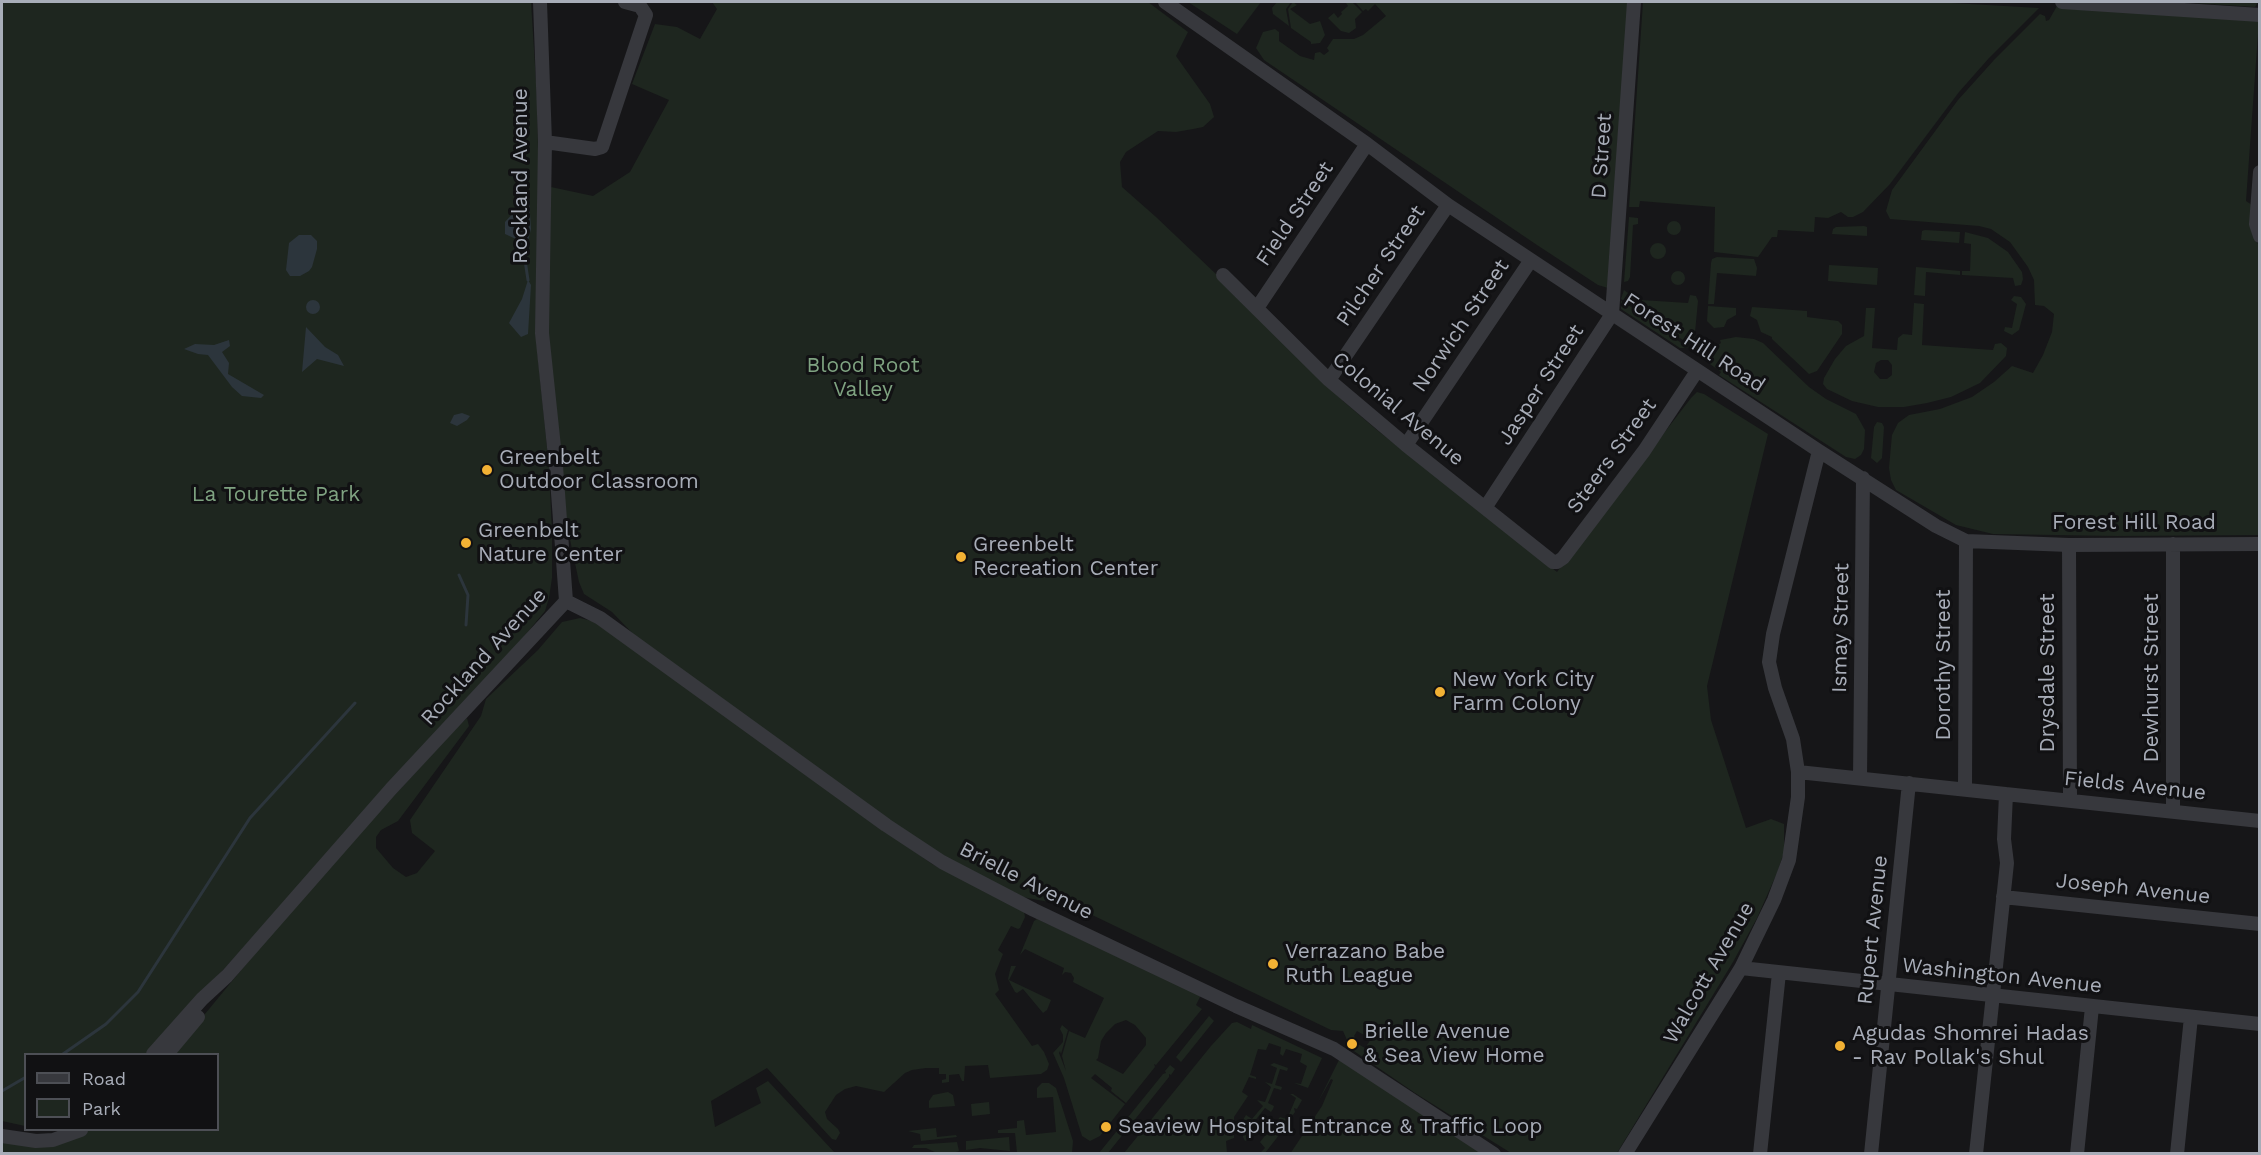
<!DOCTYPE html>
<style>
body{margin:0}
#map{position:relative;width:2261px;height:1155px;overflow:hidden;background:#161618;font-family:"Work Sans",sans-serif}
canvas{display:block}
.frame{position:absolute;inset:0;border:3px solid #a8adb8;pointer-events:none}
.legend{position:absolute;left:24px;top:1053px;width:195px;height:78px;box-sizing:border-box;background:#111113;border:2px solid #4d4f55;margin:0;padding:8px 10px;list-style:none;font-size:18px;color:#a8adb8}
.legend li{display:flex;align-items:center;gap:12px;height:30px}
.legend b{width:30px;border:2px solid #4d4f55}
</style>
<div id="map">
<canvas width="2261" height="1155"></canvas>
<div class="frame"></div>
<ul class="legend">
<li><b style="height:8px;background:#37383d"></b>Road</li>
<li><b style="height:16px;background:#1e261f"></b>Park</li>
</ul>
</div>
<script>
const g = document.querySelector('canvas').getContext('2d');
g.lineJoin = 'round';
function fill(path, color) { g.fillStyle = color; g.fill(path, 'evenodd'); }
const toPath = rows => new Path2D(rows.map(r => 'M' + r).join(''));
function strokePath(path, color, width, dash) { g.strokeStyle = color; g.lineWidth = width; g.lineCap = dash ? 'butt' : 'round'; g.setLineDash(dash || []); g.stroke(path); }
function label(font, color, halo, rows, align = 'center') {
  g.font = font + ' "Work Sans",sans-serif'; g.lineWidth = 6; g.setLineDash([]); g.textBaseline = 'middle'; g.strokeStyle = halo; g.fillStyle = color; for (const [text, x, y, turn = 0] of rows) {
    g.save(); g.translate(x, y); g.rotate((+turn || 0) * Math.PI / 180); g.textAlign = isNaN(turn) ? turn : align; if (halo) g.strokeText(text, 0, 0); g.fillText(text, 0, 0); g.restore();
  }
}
const green = toPath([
 [2,2,531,2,537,98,539,198,536,338,549,467,552,532,552,578,549,598,545,611,517,645,147,1054,26,1054,25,1126,2,1121],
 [712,2,1148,2,1188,32,1176,56,1210,104,1214,117,1203,127,1193,129,1176,132,1158,131,1126,152,1120,162,1122,187,1156,217,1217,275,1343,401,1377,430,1557,572,1691,398,1697,392,1704,394,1768,434,1707,686,1711,720,1746,828,1771,819,1784,824,1784,852,1777,873,1757,918,1733,962,1617,1153,1511,1153,1415,1093,1351,1049,1343,1031,1331,1030,1059,899,1049,902,1017,896,931,850,638,639,612,612,584,594,579,582,564,511,546,308,551,187,593,196,630,172,669,100,632,84,655,24,677,27,700,39,717,9],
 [1357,1031,1371,1039,1365,1048,1356,1043,1357,1040,1354,1036],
 [1188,2,1261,2,1237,34],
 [1277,2,1291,2,1286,9,1289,26,1273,14,1272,8],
 [1293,2,1297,5,1290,9,1310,24,1320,21,1325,35,1320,43,1311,44,1311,42,1291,28,1288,9],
 [1348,2,1352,2,1362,12,1355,19,1356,28,1349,33,1341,31,1328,18,1334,13,1338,18,1342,14,1341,12,1348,6,1346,3],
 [1355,2,1630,2,1608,288,1598,285,1537,245,1264,60,1256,48,1263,32,1275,29,1279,32,1279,41,1300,56,1314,60,1315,53,1320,52,1324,55,1329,51,1327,48,1333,39,1354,39,1363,35,1386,16,1375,4,1368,11,1366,9,1363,11],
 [1643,2,1935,2,2039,8,1989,58,1959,92,1890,184,1863,212,1853,217,1848,217,1841,212,1828,218,1815,217,1814,232,1778,230,1777,237,1772,237,1758,257,1714,252,1715,207,1640,201,1639,207,1629,207],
 [2178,2,2258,2,2255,7],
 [2057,6,2259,20,2246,201,2252,205,2253,236,2260,247,2259,535,2117,536,1993,534,1956,525,1896,490,1891,480,1889,468,1892,435,1898,423,1909,415,1940,409,1972,397,1994,382,2012,366,2033,373,2043,355,2052,332,2054,314,2044,306,2035,305,2034,280,2028,267,2010,242,1991,229,1979,226,1890,219,1886,211,1892,190,1958,100,1994,60,2040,14,2045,16,2046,21,2049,20],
 [1629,217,1638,218,1638,224,1633,225,1630,277,1628,281,1624,282],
 '1667 228a7 7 0 1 1 14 0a7 7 0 1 1-14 0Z',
 [1864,226,1867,227,1867,236,1832,234,1833,229,1836,227],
 [1925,230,1960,232,1959,243,1921,240,1922,231],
 [1965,232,1988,238,2008,252,2022,272,2023,279,2021,285,2015,286,2013,278,1962,275,1962,271,1970,271,1971,244,1964,243],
 '1650 251a8 8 0 1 1 16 0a8 8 0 1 1-16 0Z',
 [1717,257,1754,259,1757,268,1756,276,1717,273,1714,304,1708,304,1711,263,1712,259],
 [1829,265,1878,268,1877,285,1828,281],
 [1916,267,1960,271,1960,275,1926,272,1925,296,1914,295],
 '1671 278a7 7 0 1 1 14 0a7 7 0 1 1-14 0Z',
 [1624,290,1628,293,1628,298,1641,300,1688,303,1690,295,1696,296,1698,301,1694,343,1689,344,1621,299],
 [2014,296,2021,297,2026,304,2019,330,2012,335,2004,331,2005,327,2012,328,2017,304,2011,300],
 [1621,301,1638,311,1688,348,1680,348,1621,309],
 [1914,303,1924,304,1922,345,1993,350,1995,344,2001,343,2007,348,2006,356,1980,383,1951,397,1927,403,1904,407,1878,407,1852,401,1827,389,1823,384,1824,378,1835,359,1846,346,1864,336,1866,308,1875,308,1872,348,1897,350,1898,338,1903,334,1912,335],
 [1881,360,1888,360,1892,365,1892,375,1887,379,1880,379,1874,372,1876,363],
 [1708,306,1736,308,1736,315,1727,320,1724,327,1714,328,1707,321],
 [1752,307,1807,311,1807,317,1838,321,1842,325,1842,334,1817,371,1809,374,1772,339,1772,337,1761,332,1757,320,1750,316],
 [1736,337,1754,339,1763,343,1809,387,1826,399,1856,414,1865,430,1864,449,1861,455,1855,459,1846,457,1719,375,1721,372,1710,364,1708,358,1709,351,1721,343,1720,340],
 [1877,422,1882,423,1884,427,1882,458,1877,463,1871,458,1874,427],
 [580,618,592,621,610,632,932,864,1024,911,1025,917,1020,928,1018,929,1011,926,998,950,1003,954,995,974,999,990,995,994,1032,1046,1038,1044,1044,1052,1049,1064,1047,1070,1041,1074,990,1078,988,1065,965,1066,964,1081,962,1081,959,1074,949,1075,949,1082,942,1083,942,1080,946,1079,946,1074,939,1074,939,1068,926,1068,912,1070,905,1073,884,1092,856,1086,845,1089,836,1095,825,1112,827,1119,838,1129,840,1133,836,1140,832,1139,767,1068,711,1101,715,1127,761,1103,756,1088,768,1081,835,1153,2,1154,2,1140,81,1134,89,1130,218,1130,218,1054,172,1054,303,895,457,727,467,718,469,726,398,821,381,830,376,837,376,848,393,868,406,877,417,873,435,851,412,833,410,820,481,716,486,699,538,650,562,622],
 [1037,919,1201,995,1196,1005,1202,1009,1156,1065,1154,1064,1155,1067,1126,1103,1111,1091,1112,1088,1095,1074,1091,1078,1125,1104,1100,1136,1090,1141,1082,1136,1064,1078,1053,1053,1063,1042,1063,1035,1060,1029,1062,1025,1068,1030,1061,1054,1060,1051,1059,1053,1066,1071,1062,1056,1069,1031,1085,1038,1104,998,1073,982,1074,978,1071,973,1065,972,1062,975,1064,968,1025,949,1020,955,1034,921],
 [1126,1020,1135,1025,1146,1038,1146,1045,1123,1074,1096,1060,1098,1058,1101,1041,1106,1033,1115,1024],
 [1011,966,1016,966,1009,980,1051,1000,1047,1010,1043,1013,1023,989,1017,993,1015,992,1008,979],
 [1209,1016,1214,1021,1181,1062,1176,1057],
 [1237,1022,1251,1029,1252,1025,1322,1058,1308,1088,1294,1083,1301,1084,1307,1066,1300,1062,1302,1054,1286,1049,1283,1056,1280,1054,1281,1047,1269,1043,1266,1050,1258,1049,1250,1075,1256,1077,1256,1079,1249,1077,1242,1092,1248,1096,1234,1117,1234,1138,1226,1141,1227,1153,1124,1153,1211,1046,1232,1023],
 [1340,1058,1484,1154,1290,1154,1322,1106,1333,1080,1331,1079,1318,1102],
 [1274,1063,1288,1068,1287,1071,1280,1069,1276,1082,1275,1085,1282,1087,1281,1090,1274,1088,1268,1103,1274,1106,1273,1109,1271,1112,1265,1108,1246,1132,1252,1138,1245,1141,1243,1137,1243,1120,1246,1115,1252,1119,1263,1106,1257,1100,1265,1102,1271,1087,1265,1082,1272,1084,1277,1068,1270,1065],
 [1170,1065,1175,1069,1171,1075,1169,1074,1169,1077,1108,1153,1099,1153,1163,1074,1166,1073,1165,1071],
 [1042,1083,1049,1083,1056,1088,1073,1141,1072,1153,1017,1153,1015,1133,998,1133,998,1130,1017,1128,1017,1121,1024,1120,1026,1135,1056,1132,1053,1097,1037,1098,1037,1088],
 [948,1092,953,1095,955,1106,929,1108,929,1101,933,1095],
 [1290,1094,1293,1094,1302,1100,1297,1109,1294,1108,1295,1112,1276,1139,1265,1153,1260,1153,1265,1148,1260,1142,1280,1117,1287,1119,1296,1098],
 [989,1102,990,1114,972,1116,971,1104],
 [936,1128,937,1137,956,1135,957,1137,921,1141,920,1134,908,1131],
 [1009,1137,1010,1151,980,1148,966,1150,966,1141],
 [957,1142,959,1151,953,1153,937,1153,926,1148,912,1148,914,1145]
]);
const water = toPath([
 [529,198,531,229,528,241,518,240,505,234,505,222,523,202],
 [299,235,311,235,317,241,317,249,312,267,309,271,300,276,290,276,286,270,289,243],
 [528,280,531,285,528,334,521,337,509,323,522,299],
 '306 307a7 7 0 1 1 14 0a7 7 0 1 1-14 0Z',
 [306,327,325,347,338,355,344,366,317,359,302,372],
 [229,340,230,346,222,352,229,363,228,374,264,395,261,398,242,396,232,387,208,355,198,354,184,349,195,344,214,345],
 [462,413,470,416,467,420,457,426,450,423,454,415]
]);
const stream = toPath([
 [522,240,528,280],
 [459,575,468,595,466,625],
 [63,1054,106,1024,138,992,250,818,355,703],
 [2,1091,26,1077]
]);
const minor = toPath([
 [1165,2,1367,144,1448,205,1819,451,1936,526,1966,541,2069,545,2260,544],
 [2062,2,2260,15],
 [545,142,595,149,602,147,646,15,640,6,625,2],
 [2260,172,2256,224,2260,236],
 [1223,275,1329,380,1406,445,1553,562,1557,562,1563,558,1644,451,1697,371],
 [1257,308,1367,144],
 [1329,380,1448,205],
 [1406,445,1531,260],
 [1485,508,1612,314,1634,2],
 [2173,544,2173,811],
 [2069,545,2070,800],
 [566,601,600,618,886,825,942,862,1034,910,1236,1006,1334,1049,1494,1154],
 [1798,772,2260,821],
 [1860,778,1863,478],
 [1965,789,1966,541],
 [2003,897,2260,924],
 [1741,968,2260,1024],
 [153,1054,202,999,227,976,391,789,566,601,556,466,542,333,545,142,540,2],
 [167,1054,198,1017],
 [2,1136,36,1141,53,1140,81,1130],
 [1625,1154,1741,968,1774,900,1789,860,1798,797,1798,772,1793,739,1775,688,1769,662,1773,634,1819,451],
 [1760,1154,1779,973],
 [1871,1154,1909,783],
 [1976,1154,2007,863,2004,839,2006,794],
 [2077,1154,2092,1007],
 [2177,1154,2191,1017]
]);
const markers = [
 [487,470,6,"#f2b134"],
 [466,543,6,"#f2b134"],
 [961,557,6,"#f2b134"],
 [1440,692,6,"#f2b134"],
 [1273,964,6,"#f2b134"],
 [1352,1044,6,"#f2b134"],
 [1840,1046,6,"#f2b134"],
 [1106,1127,6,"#f2b134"]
];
const streetNames = [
 ["D Street",1602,156,-86],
 ["Rockland Avenue",521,176,-90],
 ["Field Street",1295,214,-56],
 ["Pilcher Street",1381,266,-56],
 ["Norwich Street",1461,326,-56],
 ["Forest Hill Road",1694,343,33],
 ["Jasper Street",1541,385,-57],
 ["Colonial Avenue",1398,409,40],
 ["Steers Street",1612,456,-54],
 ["Forest Hill Road",2134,523],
 ["Ismay Street",1841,628,-89],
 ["Rockland Avenue",484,657,-48],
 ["Dorothy Street",1944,665,-90],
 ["Drysdale Street",2048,673,-90],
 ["Dewhurst Street",2152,678,-90],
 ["Fields Avenue",2135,786,6],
 ["Brielle Avenue",1026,881,27],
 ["Joseph Avenue",2133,889,6],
 ["Rupert Avenue",1873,930,-84],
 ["Walcott Avenue",1709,973,-60],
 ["Washington Avenue",2002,976,6]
];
const parkNames = [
 ["Blood Root",863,366],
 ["Valley",863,390],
 ["La Tourette Park",276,495]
];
const poiNames = [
 ["Greenbelt",499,458],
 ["Outdoor Classroom",499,482],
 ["Greenbelt",478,531],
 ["Nature Center",478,555],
 ["Greenbelt",973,545],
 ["Recreation Center",973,569],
 ["New York City",1452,680],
 ["Farm Colony",1452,704],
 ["Verrazano Babe",1285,952],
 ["Ruth League",1285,976],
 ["Brielle Avenue",1364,1032],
 ["& Sea View Home",1364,1056],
 ["Agudas Shomrei Hadas",1852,1034],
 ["- Rav Pollak's Shul",1852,1058],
 ["Seaview Hospital Entrance & Traffic Loop",1118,1127]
];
fill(green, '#1e261f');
fill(water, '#2c353c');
strokePath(stream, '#2c353c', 3);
strokePath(minor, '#37383d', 14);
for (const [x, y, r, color] of markers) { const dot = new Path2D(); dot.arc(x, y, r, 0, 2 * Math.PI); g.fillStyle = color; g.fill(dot); strokePath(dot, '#111113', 2); }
label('21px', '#a8adb8', '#111113', streetNames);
label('21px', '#7fa381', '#111113', parkNames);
label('21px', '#a8adb8', '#111113', poiNames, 'left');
</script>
